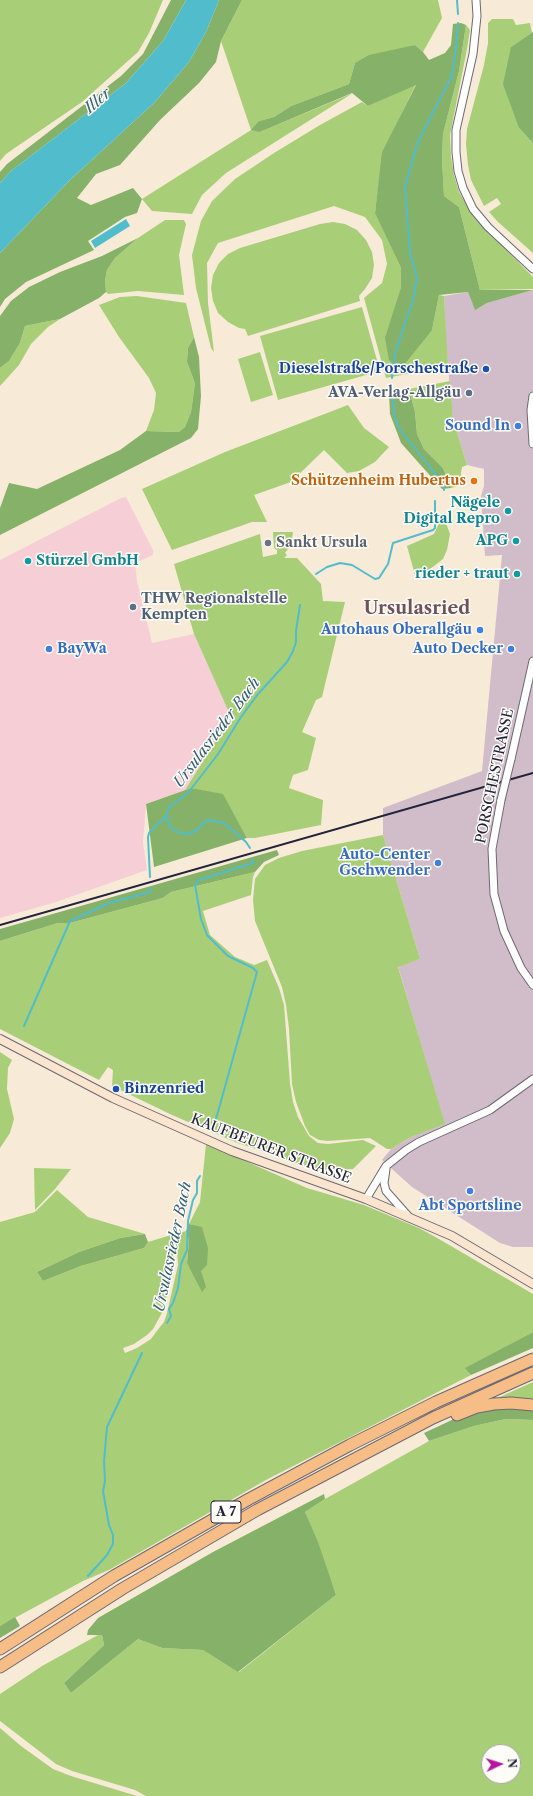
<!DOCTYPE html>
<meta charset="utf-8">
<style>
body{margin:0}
#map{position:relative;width:533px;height:1796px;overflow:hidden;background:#f7ebd7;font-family:"Libre Caslon Text",serif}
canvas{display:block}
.north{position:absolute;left:481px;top:1744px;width:40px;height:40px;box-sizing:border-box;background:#fdfcf7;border:1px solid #a5a5ac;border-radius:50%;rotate:86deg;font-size:11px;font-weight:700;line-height:16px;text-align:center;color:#22223b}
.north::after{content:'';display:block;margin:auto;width:14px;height:18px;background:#b5179e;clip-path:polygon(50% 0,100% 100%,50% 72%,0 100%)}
</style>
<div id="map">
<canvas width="533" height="1796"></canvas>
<div class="north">N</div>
</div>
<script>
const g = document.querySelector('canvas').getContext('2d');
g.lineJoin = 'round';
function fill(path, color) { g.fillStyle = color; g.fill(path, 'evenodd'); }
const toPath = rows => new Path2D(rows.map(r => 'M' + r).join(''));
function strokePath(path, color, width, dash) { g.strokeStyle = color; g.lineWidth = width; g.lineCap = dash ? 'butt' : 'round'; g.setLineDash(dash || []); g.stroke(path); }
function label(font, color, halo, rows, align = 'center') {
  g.font = font + ' "Libre Caslon Text",serif'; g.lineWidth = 3; g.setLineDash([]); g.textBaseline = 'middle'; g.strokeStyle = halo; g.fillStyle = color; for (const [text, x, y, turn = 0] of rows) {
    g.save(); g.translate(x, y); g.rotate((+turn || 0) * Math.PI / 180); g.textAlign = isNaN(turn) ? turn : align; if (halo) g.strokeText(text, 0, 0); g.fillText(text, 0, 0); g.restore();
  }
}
const built = toPath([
 [126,497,153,550,153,555,135,563,137,581,152,643,194,634,231,717,185,790,146,804,143,842,147,870,56,902,0,918,0,560,121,498]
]);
const industrial = toPath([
 [533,290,533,1247,513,1247,500,1243,412,1187,382,1160,391,1149,409,1138,444,1124,398,966,420,959,383,835,383,808,482,771,502,555,485,556,481,496,484,486,484,469,467,465,453,419,446,347,444,296,468,292,475,309,487,303]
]);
const green = toPath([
 [0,0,163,0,149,33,138,52,82,102,6,154,0,161],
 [242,0,438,0,442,18,423,52,415,45,355,63,349,84,291,106,274,117,259,121,260,132,353,93,226,173,202,195,192,214,152,211,142,199,251,130,221,41],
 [492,19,513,19,516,25,530,23,532,33,511,47,519,128,533,143,533,253,498,222,489,212,501,204,497,198,484,206,471,180,468,165,466,144,467,129,484,65,488,43,488,23],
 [466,25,470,30,467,49,450,135,451,157,454,175,459,192,474,217,533,277,533,289,480,290,459,207,444,196,442,159,443,134,459,71],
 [416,84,383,152,375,212,401,268,401,287,396,304,432,330,439,295,444,296,448,366,386,378,364,298,382,283,387,264,382,240,365,217,334,206,218,243,207,263,208,303,214,352,211,348,196,288,192,255,201,221,212,201,235,179,274,153,320,125,362,102,368,106],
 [165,220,184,220,186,224,179,255,184,295,138,291,108,294,106,292,105,281,107,270,115,258,138,238],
 [333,222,345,224,357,230,366,240,372,252,374,265,372,278,365,289,359,296,360,301,248,336,245,329,239,328,228,322,218,313,213,301,211,288,213,275,219,263,228,254,240,248,320,224],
 [137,296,186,303,194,337,188,348,187,362,195,383,191,412,185,427,179,432,146,431,154,410,156,393,149,378,119,337,99,305,120,297],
 [362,307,380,371,278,400,260,336],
 [60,319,48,327,31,344,19,365,0,386,0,368,9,361,20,343,25,326],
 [260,352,273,395,251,402,238,359],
 [450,381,453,419,467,465,462,467,459,486,451,488,443,468,424,449,417,434,415,412,409,389],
 [348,405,364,428,389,447,375,462,359,471,347,473,324,450,291,482,254,495,267,522,252,522,172,550,142,489,225,452],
 [443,515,450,534,447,550,443,559,430,569,415,575,407,546,434,534],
 [273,532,293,532,291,545,285,553,287,555,284,558,297,558,321,584,323,601,345,602,322,697,316,700,302,732,316,738,308,770,293,775,289,788,323,800,321,825,255,838,247,838,223,795,191,788,185,790,231,717,194,634,174,564,260,534,263,557,277,554,277,550,274,548],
 [383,835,420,959,398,967,445,1124,409,1138,391,1149,387,1149,370,1138,328,1141,319,1140,310,1135,305,1126,296,1102,292,1084,289,1029,286,1005,282,987,255,921,253,900,255,879,265,865,279,858,302,851],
 [255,872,253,877,251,895,203,911,210,935,235,957,254,965,267,960,279,988,284,1005,290,1083,293,1102,298,1117,309,1136,318,1143,328,1144,363,1140,376,1146,353,1169,320,1171,235,1142,172,1115,112,1086,113,1070,108,1067,99,1080,0,1029,0,941,58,923,70,923,163,898,171,892],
 [0,1052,12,1060,8,1068,7,1089,14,1119,10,1133,0,1148],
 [206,1144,307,1188,364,1205,419,1228,439,1239,533,1294,533,1332,466,1368,471,1375,266,1480,109,1570,83,1581,0,1626,0,1222,35,1212,57,1190,88,1217,145,1234,120,1238,79,1252,37,1272,43,1281,81,1266,144,1248,148,1242,171,1235,174,1265,163,1311,153,1329,147,1335,134,1344,123,1348,125,1353,137,1348,151,1339,156,1332,164,1322,167,1313,178,1265,176,1234,186,1231,189,1240,187,1263,191,1270,201,1271,202,1228,189,1224,200,1202],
 [34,1168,71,1169,55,1189,35,1210],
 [533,1382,533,1400,493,1400],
 [506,1419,533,1420,533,1796,146,1796,135,1790,72,1771,56,1764,0,1721,0,1694,42,1666,98,1635,102,1635,104,1645,64,1683,71,1693,138,1639,162,1648,203,1650,239,1672,336,1595,305,1512,325,1499,429,1441,474,1426],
 [489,1752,513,1752,513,1776,489,1776],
 [0,1728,21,1746,53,1769,71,1776,137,1796,0,1796]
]);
const forest = toPath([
 [171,0,186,0,163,41,126,83,11,171,0,183,0,172,7,164,121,76,143,54],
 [219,0,242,0,221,41,216,62,199,83,160,120,120,165,96,174,77,198,91,205,133,188,142,199,137,213,125,217,88,241,94,250,26,282,5,299,0,307,0,253,70,180,155,102,189,62,206,32],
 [461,23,466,25,459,71,443,134,442,159,444,196,459,207,480,290,533,290,487,303,475,310,468,292,439,295,432,330,400,370,389,360,385,338,401,287,401,268,375,213,382,152,416,85,368,106,352,93,260,132,251,130,259,121,274,117,291,106,349,84,355,63,369,55,415,45,423,52,429,60,445,53,451,45,453,24],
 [533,32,533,143,519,128,503,84,511,47],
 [138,238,115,258,107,270,105,281,106,292,99,298,60,319,25,326,20,343,9,361,0,368,0,316,11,301,29,287,60,272,102,256],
 [194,337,199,357,201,396,198,429,191,438,0,535,0,508,9,483,37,489,120,450,146,431,179,432,185,427,191,412,195,383,187,362,188,348],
 [409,389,415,412,417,434,424,449,443,468,451,488,442,489,401,443,390,414,389,394],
 [191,788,223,794,247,838,154,867,146,804],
 [277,850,279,855,264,862,255,872,171,892,163,898,70,923,58,923,0,941,0,929],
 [189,1224,202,1227,208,1248,207,1265,201,1271,206,1287,202,1292,187,1263,189,1240,186,1231],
 [145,1234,148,1242,144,1248,81,1266,43,1281,37,1272,79,1252,120,1238],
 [533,1332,533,1348,471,1375,465,1368],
 [494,1407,533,1408,533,1420,506,1419,474,1426,429,1441,424,1433,454,1419],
 [324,1494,325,1499,305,1512,318,1542,336,1595,238,1672,203,1650,162,1648,138,1639,71,1693,64,1683,104,1645,102,1635,87,1635,88,1630,98,1618,213,1552],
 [15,1617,20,1626,0,1638,0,1626]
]);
const water = toPath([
 [186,0,219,0,206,32,189,62,155,102,70,180,0,253,0,183,11,171,126,83,163,41],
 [126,219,130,226,95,248,91,241]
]);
const stream = toPath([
 [457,0,458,14],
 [392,378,395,353,413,300,417,278,410,253,405,187,417,144,452,75,456,48,458,23],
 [393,396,394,413,398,427,440,480,444,485,444,490],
 [316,574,327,567,340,563,352,565,375,579,379,578,388,564,393,543,433,530,435,528,435,501],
 [250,848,246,842,224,823,209,820,204,822,197,830,188,834,178,832,171,828,166,816,169,807,188,793,218,754,241,717,258,694,287,662,293,651,296,642,296,631,300,605],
 [150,877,148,837,149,833,166,816],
 [24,1026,70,921,109,903,150,892,150,888],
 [216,1119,257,972,253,968,228,956,207,935,201,919,195,885,199,880,253,863,253,860],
 [167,1323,171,1316,169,1309,173,1303,178,1288,181,1264,187,1250,188,1221,193,1200,197,1193,197,1181,200,1176],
 [88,1576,107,1555,113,1544,113,1535,109,1525,103,1491,105,1481,104,1461,107,1427,142,1353]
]);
const tertiary = toPath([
 [476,0,477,16,473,54,456,130,456,152,458,171,463,188,473,209,488,227,533,269],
 [533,396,531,410,533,444],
 [511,759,533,661],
 [501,800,492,849,494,894,504,931,521,968,533,985],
 [386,1169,384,1183,386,1191,409,1217],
 [366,1199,386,1166,406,1150,419,1142,490,1110,533,1079]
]);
const secondary = toPath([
 [0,1039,113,1098,232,1151,366,1199,452,1236,533,1284]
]);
const motorway = toPath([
 [457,1415,477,1407,494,1404,511,1403,533,1405],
 [0,1649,114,1576,249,1499,350,1445,436,1402,533,1359],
 [0,1667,122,1589,257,1510,433,1418,533,1373]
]);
const rail = toPath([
 [0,925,533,773]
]);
const tertiaryBridge = toPath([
 [501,800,511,759]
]);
const markers = [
 [486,369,4,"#1a4fb4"],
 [469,393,4,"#5c6f8a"],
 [518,426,4,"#3f7fe0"],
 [474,481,4,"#e8710a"],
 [508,511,4,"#0f9aa8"],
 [516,541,4,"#0f9aa8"],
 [268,543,4,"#6b7280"],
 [28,561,4,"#0f9aa8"],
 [517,574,4,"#0f9aa8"],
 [133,607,4,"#5c6f8a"],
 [480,630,4,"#3f7fe0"],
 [49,649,4,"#3f7fe0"],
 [511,649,4,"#3f7fe0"],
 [438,863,4,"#3f7fe0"],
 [116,1089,4,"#1a4fb4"],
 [470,1191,4,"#3f7fe0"]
];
const shields = [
 [226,1512,30]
];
const shieldNames = [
 ["A 7",226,1512]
];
const transitNames = [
 ["Dieselstraße/Porschestraße",478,369],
 ["Binzenried",124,1089,"left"]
];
const serviceNames = [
 ["AVA-Verlag-Allgäu",461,393],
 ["THW Regionalstelle",141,599,"left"],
 ["Kempten",141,615,"left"]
];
const shopNames = [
 ["Sound In",510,426],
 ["Autohaus Oberallgäu",472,630],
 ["BayWa",57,649,"left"],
 ["Auto Decker",503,649],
 ["Auto-Center",430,855],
 ["Gschwender",430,871],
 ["Abt Sportsline",470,1206,"center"]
];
const foodNames = [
 ["Schützenheim Hubertus",466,481]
];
const cultureNames = [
 ["Nägele",500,503],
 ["Digital Repro",500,519],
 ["APG",508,541],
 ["Stürzel GmbH",36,561,"left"],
 ["rieder + traut",509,574]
];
const worshipNames = [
 ["Sankt Ursula",276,543]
];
const streetNames = [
 ["PORSCHESTRASSE",495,776,-78],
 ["KAUFBEURER STRASSE",271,1149,21]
];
const waterNames = [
 ["Iller",98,101,-41],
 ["Ursulasrieder Bach",217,733,-53],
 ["Ursulasrieder Bach",173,1247,-78]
];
const districtNames = [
 ["Ursulasried",417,609]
];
fill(built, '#f6cfd6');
fill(industrial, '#d1bdc9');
fill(green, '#a9ce78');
fill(forest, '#86b168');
fill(water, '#51bdcc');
strokePath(stream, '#51bdcc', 2);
strokePath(tertiary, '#6d6872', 9);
strokePath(secondary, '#6d6872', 10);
strokePath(motorway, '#6d6872', 13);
strokePath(tertiary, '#fff', 7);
strokePath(secondary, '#fbe5cf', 8);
strokePath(motorway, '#f6be86', 11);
strokePath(rail, '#22223b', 2);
strokePath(tertiaryBridge, '#6d6872', 9, []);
strokePath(tertiaryBridge, '#fff', 7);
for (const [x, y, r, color] of markers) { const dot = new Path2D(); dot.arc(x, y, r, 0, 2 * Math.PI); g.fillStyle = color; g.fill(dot); strokePath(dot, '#fdfcf7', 1.5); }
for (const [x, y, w] of shields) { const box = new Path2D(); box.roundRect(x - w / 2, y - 11, w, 22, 3); g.fillStyle = '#fdfcf7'; g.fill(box); strokePath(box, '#22223b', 1); }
label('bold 13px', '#22223b', null, shieldNames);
label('bold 14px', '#164399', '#fdfcf7', transitNames, 'right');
label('bold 14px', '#4e5e75', '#fdfcf7', serviceNames, 'right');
label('bold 14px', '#366cbe', '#fdfcf7', shopNames, 'right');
label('bold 14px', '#c56008', '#fdfcf7', foodNames, 'right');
label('bold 14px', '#0d838f', '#fdfcf7', cultureNames, 'right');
label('bold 14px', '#5b616d', '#fdfcf7', worshipNames, 'left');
label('14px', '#22223b', '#fdfcf7', streetNames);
label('italic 15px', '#356075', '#fdfcf7', waterNames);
label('bold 18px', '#6e535b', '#fdfcf7', districtNames);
</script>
